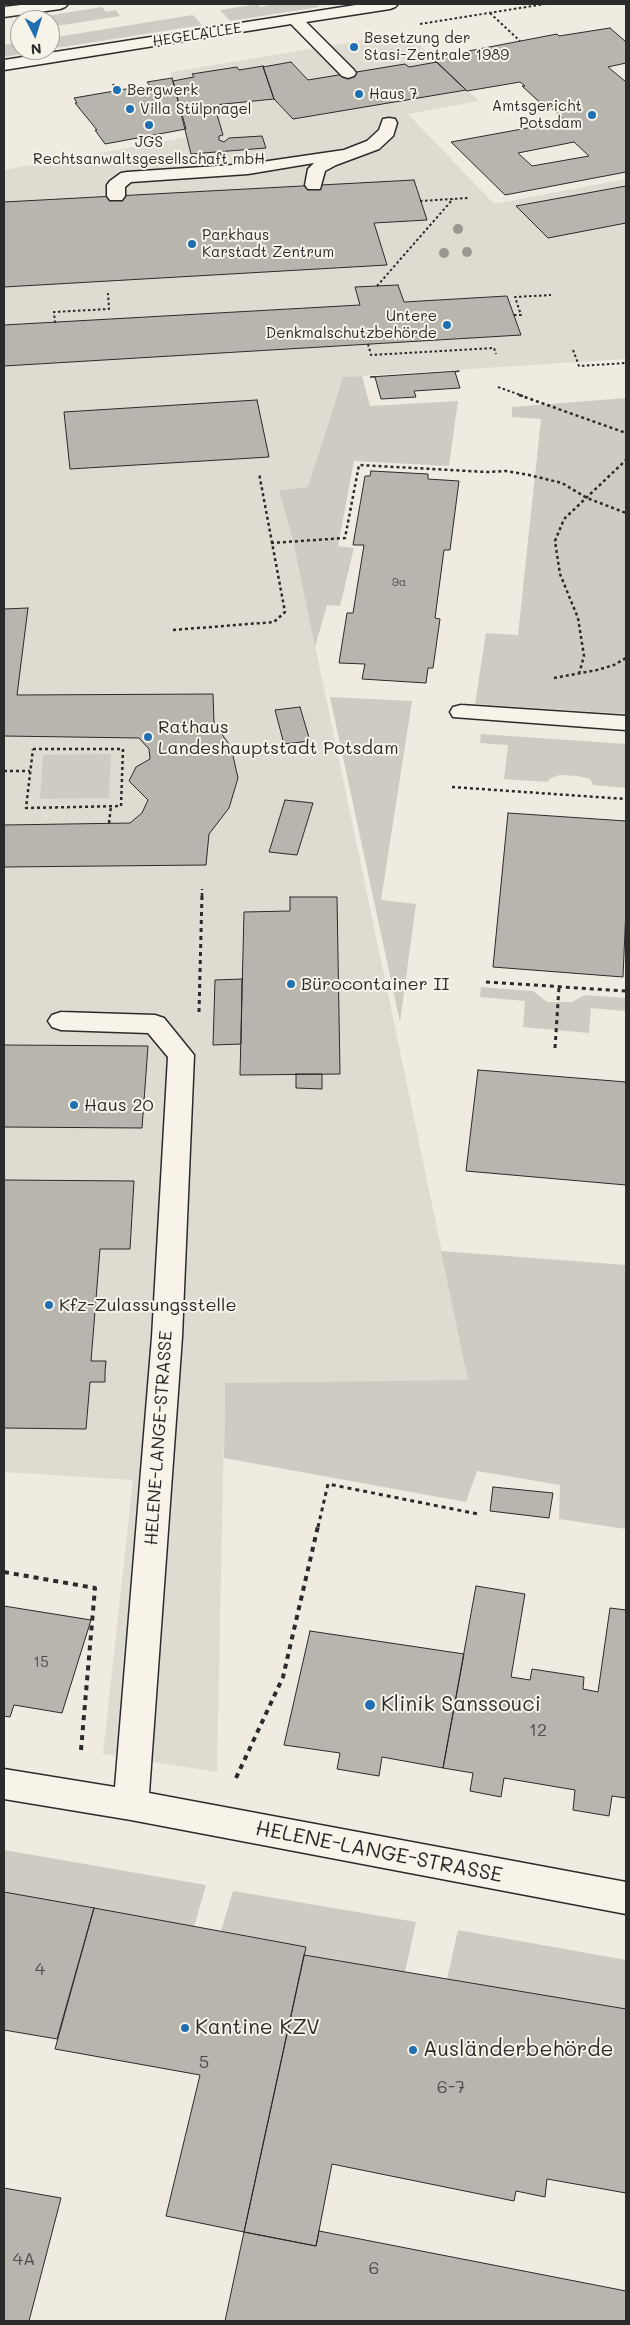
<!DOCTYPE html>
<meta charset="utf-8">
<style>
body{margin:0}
#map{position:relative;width:630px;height:2325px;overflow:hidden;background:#efebe0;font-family:Mali,sans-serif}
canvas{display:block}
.frame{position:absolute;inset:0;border:5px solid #2b2b2b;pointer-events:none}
.north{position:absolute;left:10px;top:10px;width:50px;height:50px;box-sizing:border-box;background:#f7f3e8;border:1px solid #a5a39c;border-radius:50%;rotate:175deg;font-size:14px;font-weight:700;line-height:20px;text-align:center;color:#2b2b2b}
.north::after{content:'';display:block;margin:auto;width:18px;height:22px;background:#1f6fb2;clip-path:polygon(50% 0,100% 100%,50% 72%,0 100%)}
</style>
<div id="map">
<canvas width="630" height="2325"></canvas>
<div class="frame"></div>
<div class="north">N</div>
</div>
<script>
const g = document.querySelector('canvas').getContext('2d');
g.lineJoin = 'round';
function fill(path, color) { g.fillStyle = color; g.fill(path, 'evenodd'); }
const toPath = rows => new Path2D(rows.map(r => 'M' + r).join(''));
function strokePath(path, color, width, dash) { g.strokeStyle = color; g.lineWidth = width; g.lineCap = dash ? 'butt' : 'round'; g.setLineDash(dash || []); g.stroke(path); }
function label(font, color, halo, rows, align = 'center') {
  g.font = font + ' Mali,sans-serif'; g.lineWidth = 4; g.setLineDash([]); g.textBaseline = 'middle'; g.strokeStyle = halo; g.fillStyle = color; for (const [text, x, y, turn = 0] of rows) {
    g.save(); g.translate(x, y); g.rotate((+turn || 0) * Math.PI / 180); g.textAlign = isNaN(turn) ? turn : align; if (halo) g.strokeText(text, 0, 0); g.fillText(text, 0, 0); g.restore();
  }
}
const built = toPath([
 [408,33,479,101,408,114,494,204,626,179,626,359,343,377,308,487,279,490,293,541,343,779,469,1381,225,1383,217,1772,103,1754,133,1480,4,1472,4,170,188,137,171,72]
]);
const green = toPath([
 [258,4,260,7,274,4,316,4,319,7,230,21,220,10],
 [102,7,106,12,116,10,120,16,50,27,50,20,20,20],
 [193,15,202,25,50,49,50,38],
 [20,42,20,50,45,50,4,57,4,45],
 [362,376,370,406,458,401,449,466,354,461,338,546,354,548,340,606,327,605,315,647,293,541,279,490,308,487,343,377],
 [626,398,626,714,475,704,486,633,518,635,541,419,512,417,512,407],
 [330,697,412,701,381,900,416,904,400,1022],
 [481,734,626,744,626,788,593,785,590,779,578,776,560,775,551,778,547,782,504,779,508,745,480,743],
 [111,754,109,798,40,799,43,755],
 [481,987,533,991,547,1002,572,1002,585,995,626,998,626,1011,591,1008,589,1033,523,1027,525,1001,480,997],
 [441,1251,626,1265,626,1529,559,1519,560,1485,477,1471,466,1502,224,1458,225,1383,468,1380],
 [4,1850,206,1885,194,1927,4,1892],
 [233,1891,416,1922,405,1972,304,1955,306,1947,221,1931],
 [458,1930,626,1960,626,2009,447,1979]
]);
const building = toPath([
 [610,28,626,42,626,63,608,67,626,82,626,172,505,195,451,142,566,121,550,107,546,108,522,86,525,86,520,82,467,91,432,58,557,34,559,36,610,28],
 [574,142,589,156,532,166,518,153,574,142],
 [291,62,308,80,405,64,409,67,437,62,466,90,293,119,274,99,263,67,291,62],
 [263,66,274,99,204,106,204,108,216,111,223,135,219,136,219,140,224,142,229,138,262,136,266,148,191,154,173,81,194,77,192,74,237,67,239,70,263,66],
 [172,78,186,129,105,144,95,130,97,130,75,103,77,103,74,98,126,89,151,87,147,82,172,78],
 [414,180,427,220,374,223,387,265,4,287,4,202,414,180],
 [626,186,626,223,548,238,516,206,626,186],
 [398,285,404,302,507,296,521,335,4,366,4,325,360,305,355,287,398,285],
 [459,371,455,372,460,388,414,391,416,397,381,399,375,377,370,377,459,371],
 [257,400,269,457,70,469,64,412,257,400],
 [371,471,428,474,428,479,459,481,450,550,444,550,435,618,440,619,433,668,428,668,426,683,362,679,365,664,339,663,347,613,353,613,364,545,353,545,365,476,370,476,371,471],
 [28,608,17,695,213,694,214,723,231,747,238,778,229,808,209,834,206,865,4,867,4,825,130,823,142,813,148,800,129,781,136,767,150,759,149,749,139,738,4,736,4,609,28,608],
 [300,707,310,741,284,744,275,710,300,707],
 [285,800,313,803,297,855,269,852,285,800],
 [508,813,626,821,626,908,623,977,493,967,508,813],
 [290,897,337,897,340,1074,240,1075,244,912,290,911,290,897],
 [242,979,241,1044,213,1045,215,980,242,979],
 [4,1045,148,1046,142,1128,4,1127,4,1045],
 [478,1070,626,1082,626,1185,466,1171,478,1070],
 [296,1074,322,1074,322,1089,296,1088,296,1074],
 [4,1180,134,1181,130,1249,100,1249,91,1361,106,1361,105,1372,105,1382,90,1382,86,1429,4,1428,4,1180],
 [493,1487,553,1493,549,1518,490,1511,493,1487],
 [476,1586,525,1594,511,1677,530,1680,532,1669,584,1677,583,1689,598,1692,610,1608,626,1610,626,1798,612,1796,609,1816,573,1810,575,1790,504,1778,501,1797,470,1791,473,1773,443,1768,476,1586],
 [4,1606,91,1620,62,1713,14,1705,10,1717,4,1716,4,1606],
 [310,1631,464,1654,443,1768,382,1757,379,1776,337,1769,340,1753,284,1745,310,1631],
 [4,1892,94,1908,57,2039,4,2030,4,1892],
 [94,1908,306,1947,244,2232,166,2216,200,2075,55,2049,94,1908],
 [304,1955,626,2009,626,2193,547,2179,545,2197,516,2191,514,2201,332,2164,316,2246,244,2232,304,1955],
 [4,2188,61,2198,29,2321,4,2321,4,2188],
 [319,2231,626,2291,626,2321,225,2321,244,2232,316,2246,319,2231]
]);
const pathFar3 = toPath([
 [490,13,520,41],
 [420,24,545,4],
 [113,84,117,90],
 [420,201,468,198],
 [377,286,453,199],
 [514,315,521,315,515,297,551,295],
 [55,323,54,312,109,309,108,293],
 [368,344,371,355,494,348,496,354],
 [573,350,579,366,626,363],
 [498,387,523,396]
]);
const pathFar2 = toPath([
 [519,395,626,433],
 [271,543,345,538,359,465,487,472,506,471,529,475,562,483,587,498,626,513],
 [173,630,274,622,285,612,259,473],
 [579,674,584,656,578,618,560,574,555,541,564,519,626,460],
 [554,678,597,670,614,665,626,658],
 [33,749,123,749,121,806,26,808,33,749],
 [4,771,30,771],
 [452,787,626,799],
 [109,823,111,806],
 [202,896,202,889]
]);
const pathFar1 = toPath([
 [486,982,626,991],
 [199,1012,202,894],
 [555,1048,559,987],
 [318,1527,328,1484,478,1514]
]);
const path = toPath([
 [4,1572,95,1588,81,1750],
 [236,1778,283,1677,318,1526]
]);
const minor = toPath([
 [29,4,68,4,65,7,60,9,4,17,4,7,29,4],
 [362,4,398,4,395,7,390,9,306,22,354,70,356,73,354,76,348,78,342,76,291,24,4,70,4,60,362,4],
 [389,118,395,119,397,123,393,136,379,149,336,165,325,171,320,189,308,189,305,185,308,169,314,163,248,174,131,182,125,187,125,196,122,200,110,200,107,196,107,185,110,181,121,173,127,172,248,164,344,150,367,141,379,130,383,119,389,118],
 [461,705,626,716,626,730,453,717,450,712,453,707,461,705],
 [61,1012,155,1015,164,1018,194,1055,182,1337,149,1793,626,1882,626,1914,131,1820,4,1799,4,1769,115,1787,152,1337,168,1057,148,1033,61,1030,52,1027,48,1021,52,1015,61,1012]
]);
const trees = [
 [458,229],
 [467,252],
 [444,253]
];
const markers = [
 [354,47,5,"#1f6fb2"],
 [117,90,5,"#1f6fb2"],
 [359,94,5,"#1f6fb2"],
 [130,109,5,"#1f6fb2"],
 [592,115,5,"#1f6fb2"],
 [149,125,5,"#1f6fb2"],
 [192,244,5,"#1f6fb2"],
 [447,325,5,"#1f6fb2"],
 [148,737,5,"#1f6fb2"],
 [291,984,5,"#1f6fb2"],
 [74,1105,5,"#1f6fb2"],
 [49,1305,5,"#1f6fb2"],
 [370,1705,6,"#1f6fb2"],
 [185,2028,5,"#1f6fb2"],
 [413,2050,5,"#1f6fb2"]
];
const farNumbernames = [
 ["9a",399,582]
];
const farStreetnames = [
 ["HEGELALLEE",197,35,-9]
];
const farPoinames = [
 ["Besetzung der",364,38],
 ["Stasi-Zentrale 1989",364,55],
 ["Bergwerk",127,90],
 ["Haus 7",369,94],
 ["Amtsgericht",582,106,"right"],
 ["Potsdam",582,123,"right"],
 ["Villa Stülpnagel",140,109],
 ["JGS",149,142,"center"],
 ["Rechtsanwaltsgesellschaft mbH",149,159,"center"],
 ["Parkhaus",202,235],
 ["Karstadt Zentrum",202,252],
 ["Untere",437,316,"right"],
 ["Denkmalschutzbehörde",437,333,"right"]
];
const numberNames = [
 ["15",41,1662]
];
const poiNames = [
 ["Rathaus",158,727],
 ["Landeshauptstadt Potsdam",158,748],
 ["Bürocontainer II",301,984],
 ["Haus 20",84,1105],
 ["Kfz-Zulassungsstelle",59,1305]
];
const streetNames = [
 ["HELENE-LANGE-STRASSE",159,1438,-86]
];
const nearNumbernames = [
 ["12",538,1730],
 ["4",40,1969],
 ["5",204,2062],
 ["6-7",451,2087],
 ["4A",24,2259],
 ["6",374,2268]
];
const nearPoinames = [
 ["Klinik Sanssouci",381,1705],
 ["Kantine KZV",195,2028],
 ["Ausländerbehörde",423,2050]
];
const nearStreetnames = [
 ["HELENE-LANGE-STRASSE",379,1852,11]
];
fill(built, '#dedbd1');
fill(green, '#cfcbc2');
fill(building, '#b8b5ae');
strokePath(building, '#2b2b2b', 1);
strokePath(minor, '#2b2b2b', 3);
strokePath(pathFar3, '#2b2b2b', 2, [2.5, 2.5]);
strokePath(pathFar2, '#2b2b2b', 2.5, [3, 3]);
strokePath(pathFar1, '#2b2b2b', 3, [4, 4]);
strokePath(path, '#2b2b2b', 4, [5, 5]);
fill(minor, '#f7f3e8');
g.fillStyle = '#9a9791';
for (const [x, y] of trees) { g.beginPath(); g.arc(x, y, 5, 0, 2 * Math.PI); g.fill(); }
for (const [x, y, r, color] of markers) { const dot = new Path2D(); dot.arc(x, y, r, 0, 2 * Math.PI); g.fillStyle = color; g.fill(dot); strokePath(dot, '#f7f3e8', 2); }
label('12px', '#4e4e4c', null, farNumbernames);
label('15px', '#2b2b2b', '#f7f3e8', farStreetnames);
label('15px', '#2b2b2b', '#f7f3e8', farPoinames, 'left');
label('15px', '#4e4e4c', null, numberNames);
label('18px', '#2b2b2b', '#f7f3e8', poiNames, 'left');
label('18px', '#2b2b2b', '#f7f3e8', streetNames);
label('18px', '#4e4e4c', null, nearNumbernames);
label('21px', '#2b2b2b', '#f7f3e8', nearPoinames, 'left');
label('21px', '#2b2b2b', '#f7f3e8', nearStreetnames);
</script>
